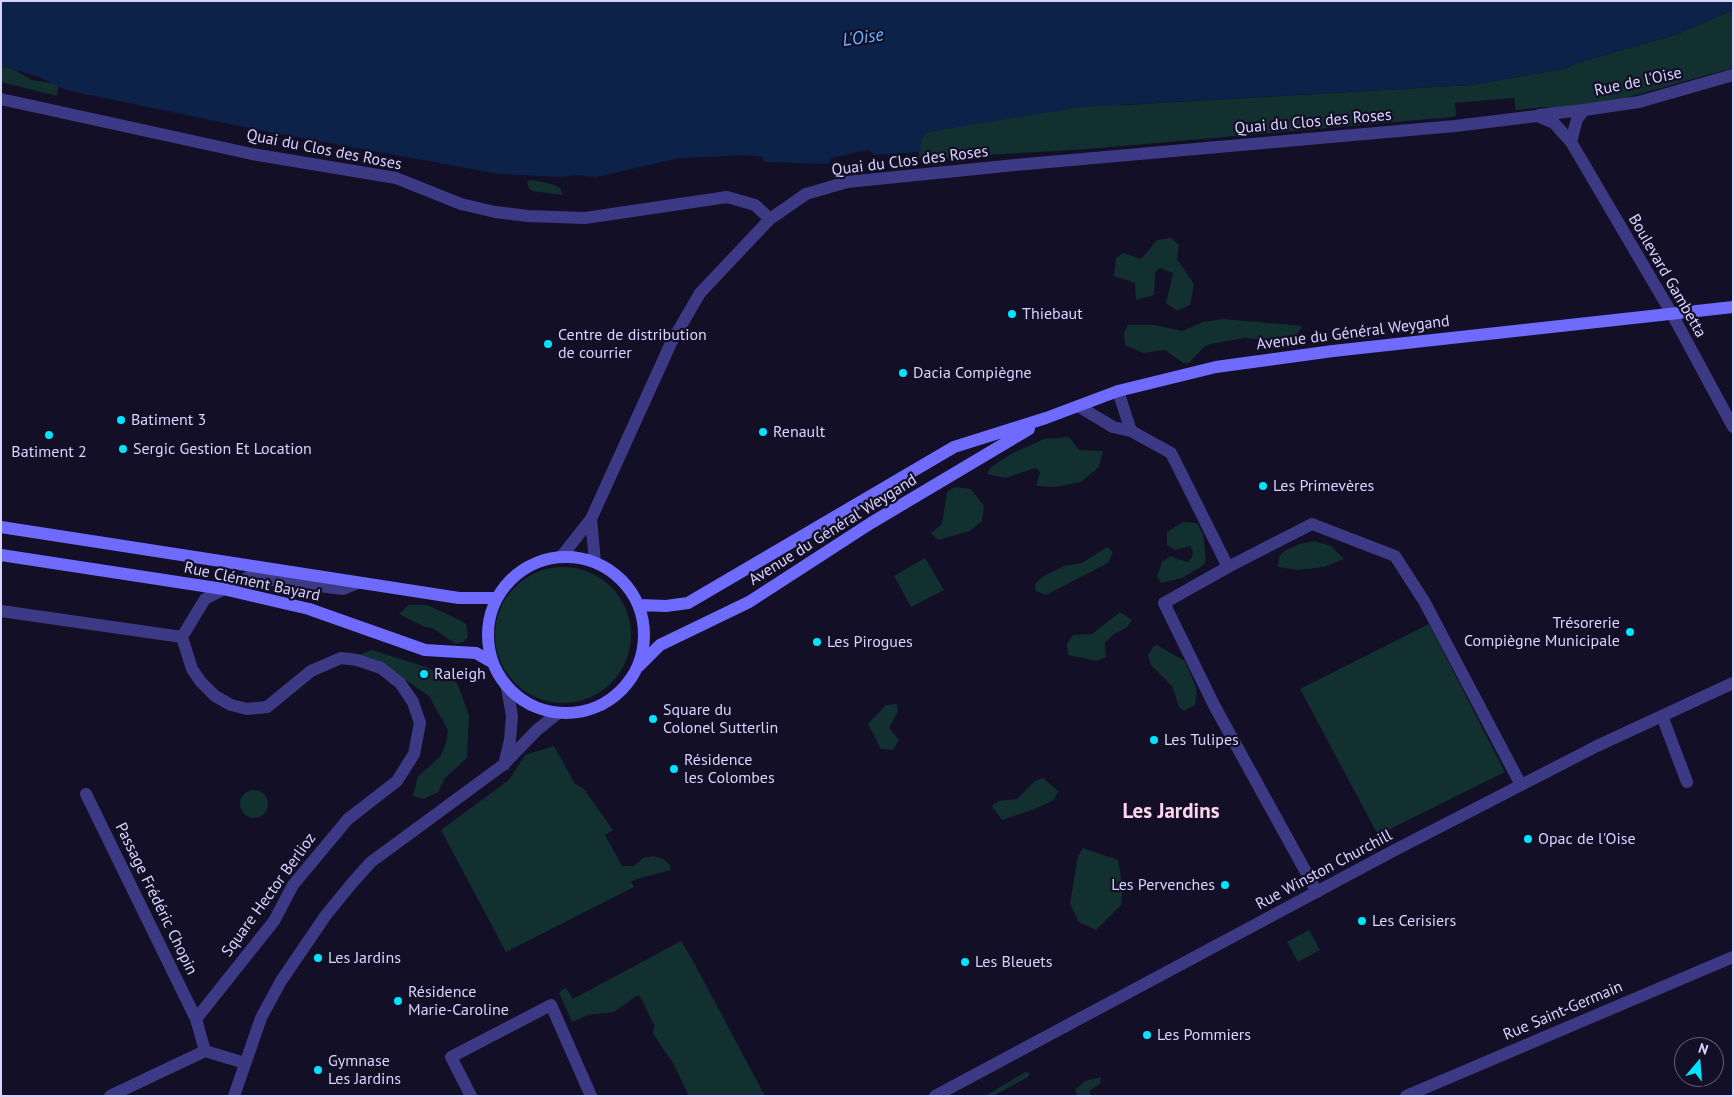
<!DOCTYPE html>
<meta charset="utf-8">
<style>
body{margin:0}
#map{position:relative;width:1734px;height:1097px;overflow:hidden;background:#130f26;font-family:"PT Sans",sans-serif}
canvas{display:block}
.frame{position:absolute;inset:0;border:2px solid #d9d4ff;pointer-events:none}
.north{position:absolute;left:1674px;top:1037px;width:50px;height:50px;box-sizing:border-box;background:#130f26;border:1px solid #625e7d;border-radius:50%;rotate:18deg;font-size:14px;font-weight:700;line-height:20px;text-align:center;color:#d9d4ff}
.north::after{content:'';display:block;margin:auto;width:18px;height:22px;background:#00e5ff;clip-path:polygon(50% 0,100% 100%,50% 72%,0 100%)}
</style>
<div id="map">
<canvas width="1734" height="1097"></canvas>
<div class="frame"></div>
<div class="north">N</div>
</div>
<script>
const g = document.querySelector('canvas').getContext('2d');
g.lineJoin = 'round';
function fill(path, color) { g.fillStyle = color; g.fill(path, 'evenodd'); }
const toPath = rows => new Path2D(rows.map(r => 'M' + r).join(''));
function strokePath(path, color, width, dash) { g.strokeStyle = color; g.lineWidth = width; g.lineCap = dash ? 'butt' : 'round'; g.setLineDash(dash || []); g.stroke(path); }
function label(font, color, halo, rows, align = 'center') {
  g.font = font + ' "PT Sans",sans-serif'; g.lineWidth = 4.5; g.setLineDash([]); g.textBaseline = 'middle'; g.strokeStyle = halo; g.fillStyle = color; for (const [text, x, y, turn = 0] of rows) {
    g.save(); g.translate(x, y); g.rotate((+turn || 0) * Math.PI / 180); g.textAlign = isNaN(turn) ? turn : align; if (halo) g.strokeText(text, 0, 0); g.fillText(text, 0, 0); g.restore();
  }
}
const green = toPath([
 [1733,10,1733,68,1618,100,1559,110,1545,107,1516,110,1514,98,1455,103,1456,116,1453,117,1088,149,918,159,921,139,927,132,956,127,952,125,1106,103,1124,105,1471,85,1568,68,1573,64,1675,35],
 [1,66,13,69,32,80,59,84,57,96,1,82],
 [534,180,555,185,560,188,563,195,532,191,529,189,527,181],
 [1171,238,1179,245,1177,259,1194,284,1190,305,1177,311,1166,303,1173,273,1160,268,1155,272,1154,295,1136,300,1135,283,1114,276,1116,258,1123,253,1141,259,1157,240],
 [1223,319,1303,326,1296,335,1280,341,1245,338,1211,344,1204,347,1189,363,1183,363,1165,350,1143,353,1125,345,1124,333,1128,325,1155,325,1182,331,1203,322],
 [1069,437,1079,450,1103,451,1099,467,1081,482,1056,487,1036,486,1040,472,1036,468,1005,478,987,474,991,467,1011,454,1044,439],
 [955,487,971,489,984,506,982,521,970,531,938,540,931,533,942,524,947,492],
 [1183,522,1197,523,1203,534,1206,559,1204,565,1182,578,1161,583,1157,577,1162,562,1170,556,1187,562,1192,557,1193,552,1190,546,1175,550,1167,545,1167,532],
 [1315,541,1331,546,1344,559,1324,567,1297,570,1278,567,1279,557,1284,551,1299,544],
 [1107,547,1113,552,1108,563,1046,595,1036,591,1035,584,1042,577,1064,566,1082,563],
 [925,558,944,590,911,607,894,576],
 '495 635a68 68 0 1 1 136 0a68 68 0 1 1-136 0Z',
 [408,605,427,605,462,621,466,624,468,637,463,642,456,644,432,628,425,627,399,614],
 [1120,612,1132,620,1126,628,1114,634,1105,643,1106,657,1096,661,1068,655,1067,644,1073,635,1092,634],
 [1429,624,1505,772,1378,835,1300,689],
 [1157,645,1185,661,1197,690,1195,705,1184,711,1179,707,1172,686,1151,665,1148,655,1153,647],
 [372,650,426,667,457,683,469,715,467,758,445,778,438,792,424,799,413,796,418,776,440,757,446,743,448,730,429,696,393,671,356,656],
 [897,704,898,711,889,728,899,740,893,750,881,749,868,724,886,705],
 [554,746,575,784,584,789,613,830,605,835,622,866,634,866,643,858,654,856,663,859,670,865,671,870,637,879,631,882,634,887,506,952,441,830,509,780,525,755],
 [1043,778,1058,791,1054,800,1035,809,1002,820,992,806,998,801,1017,799,1035,781],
 '240 804a14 14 0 1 1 28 0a14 14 0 1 1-28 0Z',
 [1083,848,1118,860,1123,889,1121,905,1096,930,1079,922,1070,904,1078,856],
 [1309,930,1320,950,1298,962,1287,942],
 [681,941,692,959,765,1096,689,1096,673,1063,653,1034,654,1025,640,996,636,996,614,1012,588,1015,572,1022,559,993,561,990,566,988,573,999],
 [1025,1072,1030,1073,1028,1077,993,1096,985,1096],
 [1101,1077,1100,1084,1090,1090,1090,1096,1078,1096,1075,1090,1079,1086,1085,1081]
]);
const water = toPath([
 [1,1,1733,1,1733,10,1675,35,1573,64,1568,68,1471,85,1082,107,927,132,921,139,920,152,873,155,870,151,857,152,859,152,831,158,829,164,764,162,763,157,745,155,680,158,596,177,574,175,561,177,499,174,263,131,66,90,39,77,1,66]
]);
const minor = toPath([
 [1,99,252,154,396,178,461,204,495,212,528,216,585,218,727,197,755,205,770,219],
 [1078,406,1113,427,1131,431,1118,391],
 [1131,431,1171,453,1228,567],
 [1,611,182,637],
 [1662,716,1687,782],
 [86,794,196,1019,205,1051,245,1063],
 [1317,892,1215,707,1164,603,1228,567,1312,524,1395,556,1424,601,1521,785],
 [196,1019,274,921,293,885,348,819,397,781,414,754,420,723,413,702,400,683,381,668,357,660,341,658,311,671,267,707,247,709,231,705,215,696,201,682,192,669,182,637,205,599,248,577,343,589,358,583],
 [110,1096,205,1051],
 [471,1096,451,1057,551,1005,591,1096],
 [1406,1096,1733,957]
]);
const tertiary = toPath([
 [1539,115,1584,110],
 [1571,142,1577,119,1584,110,1639,102,1733,75],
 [591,519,595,562],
 [561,557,591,519,671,343,700,293,770,219,806,194,847,182,1015,165,1455,126,1537,116,1554,123,1571,142,1672,314,1733,427],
 [504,765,510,740,512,716,507,688],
 [234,1096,261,1018,281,981,326,915,353,882,371,862,503,765,537,730,557,714],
 [935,1096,1393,851,1597,746,1733,683]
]);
const secondary = toPath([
 [1,527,459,598,494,598],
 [1,555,223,589,309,609,425,650,476,653,490,661],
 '488 635a78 78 0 1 1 156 0a78 78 0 1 1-156 0Z',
 [639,605,666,606,688,603,954,447,1046,418,1118,391,1216,367,1333,351,1733,307],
 [639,666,660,645,749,602,871,523,1029,429]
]);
const markers = [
 [1012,314,5,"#00e5ff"],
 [548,344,5,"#00e5ff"],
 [903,373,5,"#00e5ff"],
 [121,420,5,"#00e5ff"],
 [763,432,5,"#00e5ff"],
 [49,435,5,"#00e5ff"],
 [123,449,5,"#00e5ff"],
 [1263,486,5,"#00e5ff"],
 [1630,632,5,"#00e5ff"],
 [817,642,5,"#00e5ff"],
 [424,674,5,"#00e5ff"],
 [653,719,5,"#00e5ff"],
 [1154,740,5,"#00e5ff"],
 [674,769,5,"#00e5ff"],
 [1528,839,5,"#00e5ff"],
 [1225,885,5,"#00e5ff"],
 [1362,921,5,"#00e5ff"],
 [318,958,5,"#00e5ff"],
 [965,962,5,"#00e5ff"],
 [398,1001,5,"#00e5ff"],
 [1147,1035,5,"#00e5ff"],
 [318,1070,5,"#00e5ff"]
];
const streetNames = [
 ["Rue de l'Oise",1638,82,-12],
 ["Quai du Clos des Roses",1313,122,-5],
 ["Quai du Clos des Roses",324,150,11],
 ["Quai du Clos des Roses",910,161,-7],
 ["Boulevard Gambetta",1667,276,60],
 ["Avenue du Général Weygand",1353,333,-7],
 ["Avenue du Général Weygand",833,530,-32],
 ["Rue Clément Bayard",252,582,12],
 ["Rue Winston Churchill",1324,870,-28],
 ["Square Hector Berlioz",269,895,-54],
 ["Passage Frédéric Chopin",156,899,64],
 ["Rue Saint-Germain",1563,1011,-23]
];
const poiNames = [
 ["Thiebaut",1022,314],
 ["Centre de distribution",558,335],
 ["de courrier",558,353],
 ["Dacia Compiègne",913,373],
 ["Batiment 3",131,420],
 ["Renault",773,432],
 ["Sergic Gestion Et Location",133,449],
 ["Batiment 2",49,452,"center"],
 ["Les Primevères",1273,486],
 ["Trésorerie",1620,623,"right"],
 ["Compiègne Municipale",1620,641,"right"],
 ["Les Pirogues",827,642],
 ["Raleigh",434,674],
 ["Square du",663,710],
 ["Colonel Sutterlin",663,728],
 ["Les Tulipes",1164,740],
 ["Résidence",684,760],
 ["les Colombes",684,778],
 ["Opac de l'Oise",1538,839],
 ["Les Pervenches",1215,885,"right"],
 ["Les Cerisiers",1372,921],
 ["Les Jardins",328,958],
 ["Les Bleuets",975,962],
 ["Résidence",408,992],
 ["Marie-Caroline",408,1010],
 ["Les Pommiers",1157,1035],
 ["Gymnase",328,1061],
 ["Les Jardins",328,1079]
];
const waterNames = [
 ["L'Oise",863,38,-8]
];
const districtNames = [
 ["Les Jardins",1171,812]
];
fill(green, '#12302f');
fill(water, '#0c2248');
strokePath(minor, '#3d3a85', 12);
strokePath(tertiary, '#3d3a85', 12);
strokePath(secondary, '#6f6bff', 12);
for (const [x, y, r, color] of markers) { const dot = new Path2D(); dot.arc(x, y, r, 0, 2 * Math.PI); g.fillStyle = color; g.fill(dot); strokePath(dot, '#130f26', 2); }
label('16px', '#d9d4ff', '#130f26', streetNames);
label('16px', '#d9d4ff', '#130f26', poiNames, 'left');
label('italic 18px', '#62b6ff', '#130f26', waterNames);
label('bold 21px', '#ffd6f0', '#130f26', districtNames);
</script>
